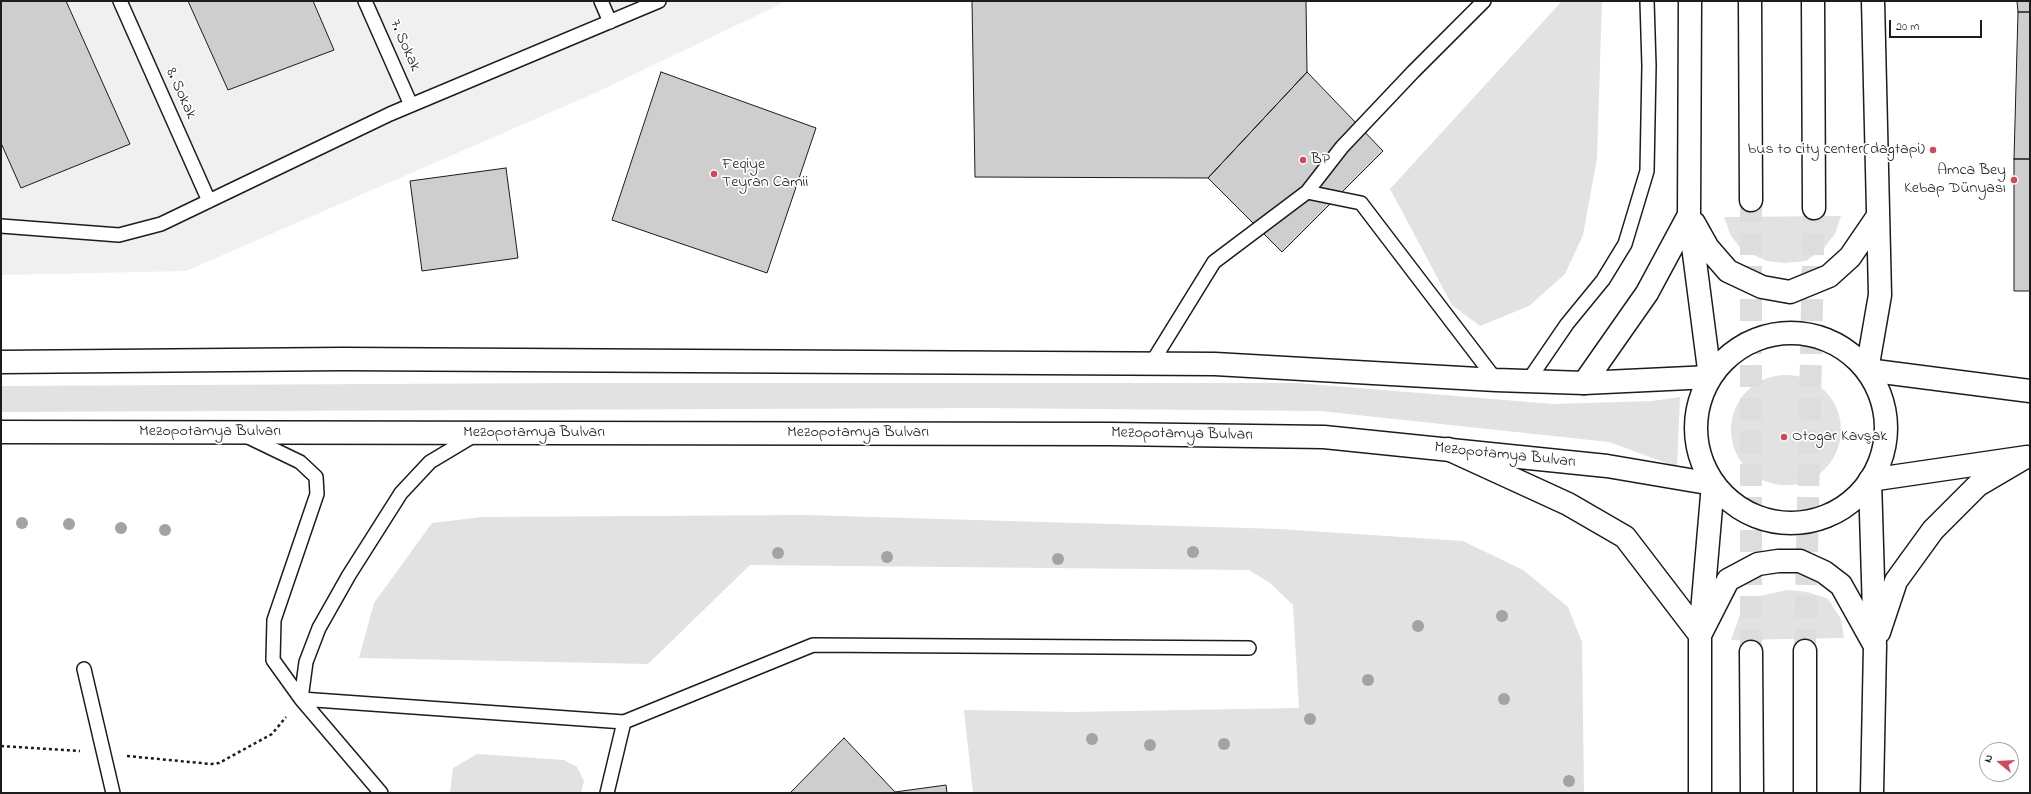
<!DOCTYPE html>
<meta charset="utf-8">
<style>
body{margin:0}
#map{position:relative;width:2031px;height:794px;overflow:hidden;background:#fff;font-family:"Indie Flower",sans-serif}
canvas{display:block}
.frame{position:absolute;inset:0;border:2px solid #1c1c1c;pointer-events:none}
.north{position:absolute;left:1979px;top:742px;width:40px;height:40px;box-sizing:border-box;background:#fff;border:1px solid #a4a4a4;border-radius:50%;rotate:288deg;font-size:11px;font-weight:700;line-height:16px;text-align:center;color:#1c1c1c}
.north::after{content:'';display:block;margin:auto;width:14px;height:18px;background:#d1495b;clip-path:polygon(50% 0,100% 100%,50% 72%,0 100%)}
.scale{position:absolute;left:1889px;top:20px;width:93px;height:18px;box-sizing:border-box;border:2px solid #1c1c1c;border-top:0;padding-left:5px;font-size:12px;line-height:14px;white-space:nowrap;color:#1c1c1c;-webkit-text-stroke:3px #fff;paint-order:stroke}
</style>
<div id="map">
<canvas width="2031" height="794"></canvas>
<div class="frame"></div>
<div class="north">N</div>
<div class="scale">20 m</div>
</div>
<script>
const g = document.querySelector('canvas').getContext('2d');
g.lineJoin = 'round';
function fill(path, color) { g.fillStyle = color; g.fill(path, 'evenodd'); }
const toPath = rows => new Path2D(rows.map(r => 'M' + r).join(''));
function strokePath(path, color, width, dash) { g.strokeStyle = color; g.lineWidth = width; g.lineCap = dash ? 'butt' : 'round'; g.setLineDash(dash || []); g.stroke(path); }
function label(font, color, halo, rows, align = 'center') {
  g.font = font + ' "Indie Flower",sans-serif'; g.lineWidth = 3.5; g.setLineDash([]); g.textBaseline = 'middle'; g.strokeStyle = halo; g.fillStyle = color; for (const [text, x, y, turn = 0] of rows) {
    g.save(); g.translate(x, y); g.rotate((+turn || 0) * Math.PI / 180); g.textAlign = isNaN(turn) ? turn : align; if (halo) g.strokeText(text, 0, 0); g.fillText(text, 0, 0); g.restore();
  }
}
const built = toPath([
 [1,1,787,1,595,93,186,271,1,275]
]);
const green = toPath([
 [1562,1,1602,1,1597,158,1583,235,1565,274,1529,306,1480,326,1452,305,1390,189],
 [1841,216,1835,234,1824,248,1806,261,1785,263,1767,261,1742,250,1731,236,1724,217],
 '1731 430a55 55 0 1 1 110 0a55 55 0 1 1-110 0Z',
 [566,383,1297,383,1554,404,1652,401,1680,397,1677,467,1609,442,1320,411,982,408,1,412,1,386],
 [805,515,1280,529,1463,541,1523,570,1568,607,1582,642,1584,793,973,793,964,710,1071,712,1299,708,1293,605,1270,583,1249,570,750,565,648,664,359,658,374,603,432,523,482,517],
 [1788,590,1808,592,1828,599,1841,619,1844,638,1731,640,1742,609,1763,595],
 [477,754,564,760,577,767,584,781,581,793,450,793,453,768]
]);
const building = toPath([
 [1,1,66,1,130,144,21,188,1,143,1,1],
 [188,1,313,1,334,50,228,90,188,1],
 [972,1,1306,1,1307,72,1208,178,975,177,972,1],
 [2017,1,2030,1,2030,12,2018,12,2017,1],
 [2018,12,2030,12,2030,159,2014,159,2018,12],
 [661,72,816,128,767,273,612,220,661,72],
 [1307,72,1383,151,1282,252,1208,178,1307,72],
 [2014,159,2030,159,2030,291,2014,291,2014,159],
 [506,168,518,258,422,271,410,181,506,168],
 [844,738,895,792,946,785,947,793,790,793,844,738]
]);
const trunkTunnel = toPath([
 [1751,200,1751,652],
 [1805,651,1814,208]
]);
const path = toPath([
 [1,746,80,751],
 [127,756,211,764,219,763,272,734,286,717]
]);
const service = toPath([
 [120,1,209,201],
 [365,1,411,105],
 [601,1,610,22],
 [1307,192,1342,147,1413,72,1484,1],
 [1,226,119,235,161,224,390,114,659,1],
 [1151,364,1214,262,1307,192,1361,203,1496,380],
 [1528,381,1567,324,1603,280,1625,244,1647,171,1649,66,1647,1],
 [246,436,300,462,316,477,317,494,274,620,273,660,301,699,306,662,319,628,349,575,401,493,430,462,475,435],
 [84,669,113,793],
 [301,699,624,722],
 [301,699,381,793],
 [607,793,624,722,813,645,1249,648]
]);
const secondary = toPath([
 [1867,370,2030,391],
 [1870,480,2027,457]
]);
const primary = toPath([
 [1,362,343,359,1215,364,1496,380,1584,383,1710,377],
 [1,432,1111,434,1324,437,1607,466,1713,484]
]);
const trunk = toPath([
 [1690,1,1689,215,1710,377],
 [1750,1,1751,200],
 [1813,1,1814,208],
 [1694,223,1708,248,1728,271,1762,287,1790,292,1829,276,1850,257,1878,216],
 '1696 428a95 95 0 1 1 190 0a95 95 0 1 1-190 0Z',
 [1867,370,1880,295,1873,1],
 [1584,383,1647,293,1689,215],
 [1448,449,1568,504,1625,537,1700,635,1728,580,1758,564,1778,561,1800,561,1824,572,1841,585,1875,646],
 [1870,480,1875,646,1872,793],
 [1879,632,1896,581,1933,530,1978,485,2024,458],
 [1751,652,1752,793],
 [1700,793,1700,635,1713,484],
 [1805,793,1805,651]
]);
const trees = [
 [22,523],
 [69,524],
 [121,528],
 [165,530],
 [1193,552],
 [778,553],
 [887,557],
 [1058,559],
 [1502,616],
 [1418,626],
 [1368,680],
 [1504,699],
 [1310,719],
 [1092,739],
 [1224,744],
 [1150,745],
 [1569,781]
];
const markers = [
 [1933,150,4,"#d1495b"],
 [1303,160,4,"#d1495b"],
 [714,174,4,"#d1495b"],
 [2014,180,4,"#d1495b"],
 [1784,437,4,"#d1495b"]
];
const streetNames = [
 ["7. Sokak",404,46,66],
 ["8. Sokak",180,94,66],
 ["Mezopotamya Bulvarı",210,432],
 ["Mezopotamya Bulvarı",534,433],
 ["Mezopotamya Bulvarı",858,433],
 ["Mezopotamya Bulvarı",1182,435,1],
 ["Mezopotamya Bulvarı",1505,456,6]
];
const poiNames = [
 ["bus to city center(dagtapi)",1925,150,"right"],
 ["BP",1311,160],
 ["Feqiye",722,165],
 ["Teyran Camii",722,183],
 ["Amca Bey",2006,171,"right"],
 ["Kebap Dünyası",2006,189,"right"],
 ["Otogar Kavşak",1792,437]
];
fill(built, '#f0f0f0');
fill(green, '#e2e2e2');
fill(building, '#cecece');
strokePath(building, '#1c1c1c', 1);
strokePath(trunkTunnel, '#ddd', 22, [22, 11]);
strokePath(service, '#1c1c1c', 16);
strokePath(secondary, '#1c1c1c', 25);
strokePath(primary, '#1c1c1c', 25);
strokePath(trunk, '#1c1c1c', 25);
strokePath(path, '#1c1c1c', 2.5, [3, 3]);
strokePath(service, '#fff', 13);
strokePath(secondary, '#fff', 22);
strokePath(primary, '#fff', 22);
strokePath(trunk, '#fff', 22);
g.fillStyle = '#a3a3a3';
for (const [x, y] of trees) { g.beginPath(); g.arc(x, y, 6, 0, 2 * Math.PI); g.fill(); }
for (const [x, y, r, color] of markers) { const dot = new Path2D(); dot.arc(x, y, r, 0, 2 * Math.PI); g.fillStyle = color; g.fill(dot); strokePath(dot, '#fff', 1.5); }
label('16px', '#1c1c1c', '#fff', streetNames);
label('16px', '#1c1c1c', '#fff', poiNames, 'left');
</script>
